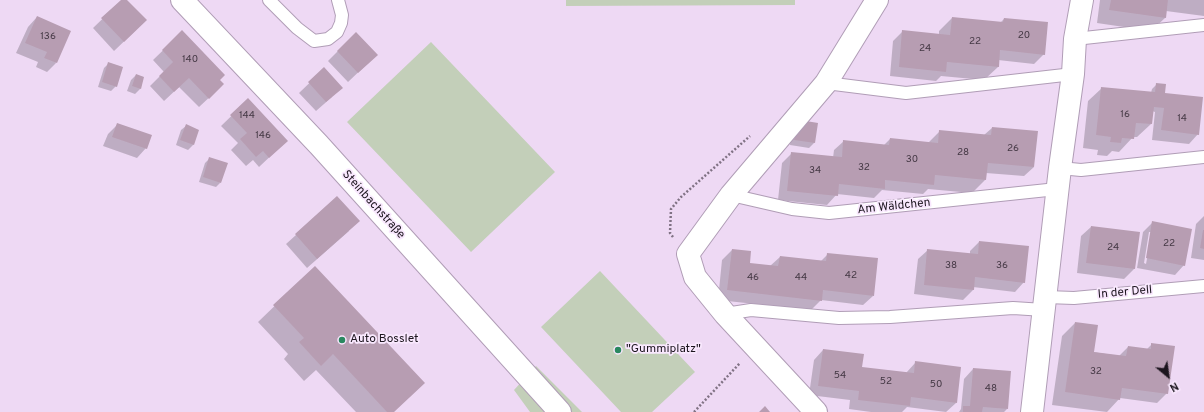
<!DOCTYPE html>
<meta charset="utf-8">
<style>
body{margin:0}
#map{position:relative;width:1204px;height:412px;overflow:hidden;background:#eed9f4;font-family:Overpass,sans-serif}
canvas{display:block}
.north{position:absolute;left:1148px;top:356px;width:40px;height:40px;-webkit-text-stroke:3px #f9e8fe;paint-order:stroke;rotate:151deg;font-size:11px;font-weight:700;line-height:16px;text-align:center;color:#1c151e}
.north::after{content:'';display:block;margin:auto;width:14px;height:18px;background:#1c151e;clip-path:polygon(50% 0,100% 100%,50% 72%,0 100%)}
</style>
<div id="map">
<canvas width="1204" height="412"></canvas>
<div class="north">N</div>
</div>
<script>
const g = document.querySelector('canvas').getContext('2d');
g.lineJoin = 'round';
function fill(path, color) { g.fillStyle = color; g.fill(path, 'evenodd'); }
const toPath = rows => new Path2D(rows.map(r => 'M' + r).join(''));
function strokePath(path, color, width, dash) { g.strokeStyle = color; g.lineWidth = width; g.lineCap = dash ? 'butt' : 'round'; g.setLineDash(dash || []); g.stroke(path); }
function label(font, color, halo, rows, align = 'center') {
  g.font = font + ' Overpass,sans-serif'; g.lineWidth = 3.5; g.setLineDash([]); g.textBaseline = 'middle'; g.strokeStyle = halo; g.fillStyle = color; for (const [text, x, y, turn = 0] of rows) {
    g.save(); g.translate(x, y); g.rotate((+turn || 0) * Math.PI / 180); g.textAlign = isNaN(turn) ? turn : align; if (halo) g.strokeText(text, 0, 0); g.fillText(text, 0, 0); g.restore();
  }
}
const green = toPath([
 [566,0,795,0,795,5,566,6],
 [431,42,555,172,471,252,347,122],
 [600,271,695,372,652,412,621,412,541,327],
 [536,366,582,412,530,412,514,390]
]);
const shadow = toPath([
 [122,0,126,0,136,30,114,51,93,28],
 [1100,0,1204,0,1204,16,1166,11,1165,18,1151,31,1097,23],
 [37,17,56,63,47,72,36,67,38,62,16,53,28,27],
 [952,18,1000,23,1004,19,1044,54,1034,64,998,60,998,67,984,80,941,76,936,81,890,76,893,41,903,31,939,35,939,31],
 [182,32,218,80,213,94,199,107,179,87,164,101,150,86,164,72,153,60],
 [356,33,367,64,348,82,328,61],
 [109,63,116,86,111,91,98,87,104,68],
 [324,69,332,97,316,111,299,93],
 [136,75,143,77,140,89,135,94,127,91,131,80],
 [1157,84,1198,134,1189,144,1152,140,1155,112,1152,111,1151,124,1137,137,1133,137,1119,152,1112,151,1107,156,1097,155,1098,150,1083,148,1088,101,1102,88,1151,93,1152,89],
 [248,100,277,150,259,167,253,160,246,166,231,150,238,143,221,126],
 [118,124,146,148,137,158,103,146,108,134],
 [817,124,814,143,809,148,790,145,791,135],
 [186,126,198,130,193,145,188,150,176,145,181,130],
 [992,128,1034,167,1024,176,986,173,985,180,972,193,928,189,923,194,882,190,874,198,837,194,827,205,778,200,782,163,792,153,833,158,834,150,844,141,884,145,890,139,928,143,940,131,984,135],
 [210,158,220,183,216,187,199,182,205,163],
 [1204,216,1204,260,1191,258,1196,224],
 [1153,222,1184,265,1175,275,1137,268,1143,232],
 [1149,232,1152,232,1146,264,1144,263],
 [1091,227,1139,233,1134,269,1124,279,1077,273,1081,236],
 [349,231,307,268,286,244,296,235],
 [979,242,1024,282,1015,292,973,287,973,290,963,300,914,294,918,259,928,250,970,254,970,251],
 [732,250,749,264,770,266,780,257,821,261,828,254,873,296,863,305,821,300,811,310,718,300,722,260],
 [314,268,394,412,356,412,316,370,304,381,284,359,288,354,258,322],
 [1075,323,1093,352,1119,356,1128,347,1146,350,1152,344,1167,393,1157,403,1120,398,1107,412,1052,405,1062,336],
 [823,350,861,368,906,373,916,362,956,403,946,412,907,407,902,412,871,412,849,409,850,400,809,395,814,360],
 [973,369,1007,409,1004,412,959,412,961,409,964,379]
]);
const building = toPath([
 [121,0,127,0,147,20,124,42,101,18],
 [1111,0,1168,0,1166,18,1109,10],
 [37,16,71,31,57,63,44,58,47,52,25,43],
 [952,17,1003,22,1004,18,1048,22,1045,55,1000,50,999,67,947,62,946,72,899,67,902,30,950,35],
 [182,30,225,75,220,80,224,84,209,99,189,78,174,92,159,76,173,62,162,50],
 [356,32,378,55,358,73,337,51],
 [108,62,123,67,117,87,102,82],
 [324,67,343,88,326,102,308,82],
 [136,74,144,77,141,89,132,86],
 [1156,83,1166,84,1165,93,1203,97,1199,135,1161,130,1164,108,1154,107,1152,124,1136,123,1134,139,1122,138,1121,143,1110,142,1111,137,1096,135,1101,87,1155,92],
 [248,98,288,141,269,158,263,151,256,157,240,139,247,133,230,115],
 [800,120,818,123,815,143,794,140,796,129],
 [117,123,152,135,147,149,112,137],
 [186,124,199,130,194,145,180,140],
 [992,127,1038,131,1034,167,988,163,986,180,935,175,934,185,885,180,885,189,839,184,838,196,787,191,791,152,842,157,843,140,889,145,890,138,938,143,939,130,991,135],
 [209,157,228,163,221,183,203,177],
 [337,196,360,221,317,259,295,234],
 [1152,221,1192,229,1185,266,1146,258],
 [1091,226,1140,232,1135,269,1086,263],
 [1203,230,1204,230,1204,249,1200,248],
 [979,241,1029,246,1025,283,975,277,974,290,924,285,927,249,978,254],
 [732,249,751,251,750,263,778,266,780,256,826,261,827,253,878,258,874,296,823,290,822,301,727,290],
 [315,266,425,383,394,412,387,412,333,354,321,366,299,342,304,338,273,305],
 [1075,322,1098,325,1094,352,1126,356,1128,346,1151,349,1151,343,1175,346,1168,394,1122,388,1120,400,1065,392],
 [823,349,864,354,862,367,914,373,915,361,961,367,957,403,911,397,910,406,858,400,859,391,818,386],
 [973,368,1011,371,1008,409,983,407,982,412,963,412,963,406,970,406],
 [765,406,770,412,759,412]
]);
const path = toPath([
 [673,237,670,233,671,209,681,197,750,136],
 [694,412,740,363]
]);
const lane = toPath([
 [269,0,297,28,314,41,328,39,337,32,341,23,342,15,338,0],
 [1075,39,1204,25],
 [826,83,906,93,1073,74],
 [1060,168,1081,170,1204,157],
 [731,195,792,209,829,213,1057,189],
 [1046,297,1074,298,1204,286],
 [725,314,751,310,839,318,890,317,1013,308,1044,310]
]);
const street = toPath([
 [182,0,319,145,560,412],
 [816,412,725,314,695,277,688,254,731,195,826,83,877,0],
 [1032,412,1060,168,1073,74,1075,39,1082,0]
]);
const markers = [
 [342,340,4,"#2a8860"],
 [618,350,4,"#2a8860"]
];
const numberNames = [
 ["20",1024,36],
 ["136",48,37],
 ["22",975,42],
 ["24",925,49],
 ["140",190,60],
 ["16",1125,115],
 ["144",247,116],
 ["14",1182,119],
 ["146",263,136],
 ["26",1013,149],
 ["28",963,153],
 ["30",912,160],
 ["32",864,168],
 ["34",815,171],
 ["22",1169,244],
 ["24",1113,248],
 ["38",951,266],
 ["36",1002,266],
 ["42",851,276],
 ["46",753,278],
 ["44",801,278],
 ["32",1096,372],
 ["54",840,376],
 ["52",886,382],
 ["50",936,385],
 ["48",991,389]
];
const streetNames = [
 ["Steinbachstraße",373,205,48],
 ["Am Wäldchen",894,207,-6],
 ["In der Dell",1125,293,-5]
];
const poiNames = [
 ["Auto Bosslet",350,340],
 ["\"Gummiplatz\"",626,350]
];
fill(green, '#c3cfb9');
fill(shadow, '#0003');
fill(building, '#b79db2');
strokePath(lane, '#b09db6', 14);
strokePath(street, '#b09db6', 24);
strokePath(path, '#807284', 2.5, [2, 2]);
strokePath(lane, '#fff', 12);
strokePath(street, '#fff', 22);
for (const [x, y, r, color] of markers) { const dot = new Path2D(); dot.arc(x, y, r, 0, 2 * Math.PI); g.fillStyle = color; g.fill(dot); strokePath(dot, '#f9e8fe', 1.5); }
label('10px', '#433743', null, numberNames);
label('12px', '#1c151e', '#f9e8fe', streetNames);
label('12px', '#1c151e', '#f9e8fe', poiNames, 'left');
</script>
